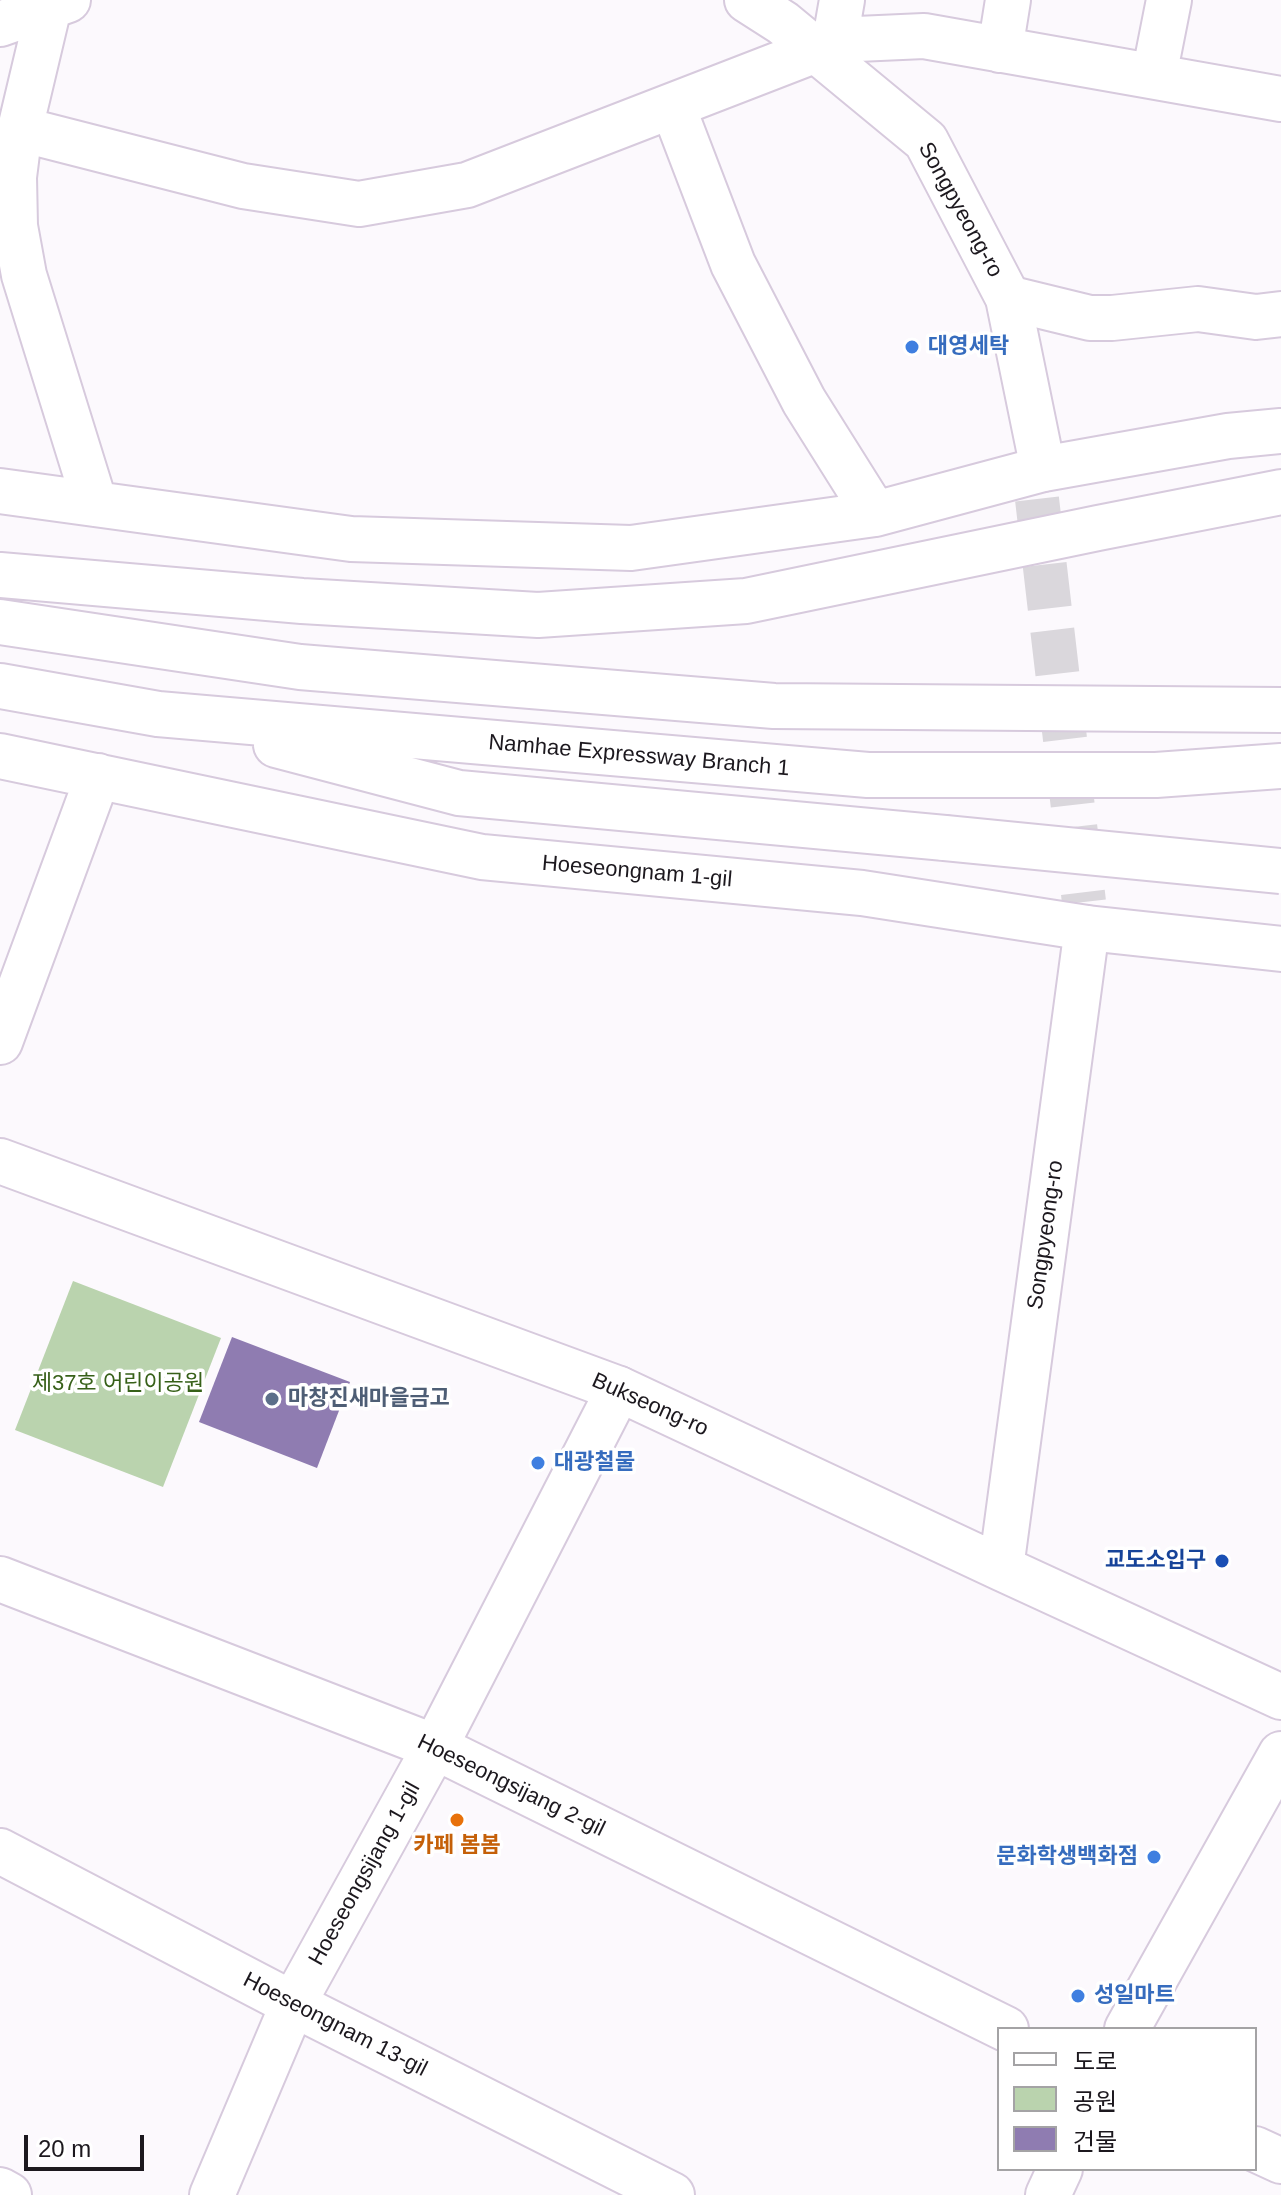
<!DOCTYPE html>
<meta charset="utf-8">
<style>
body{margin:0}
#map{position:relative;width:1281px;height:2195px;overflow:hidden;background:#fcf9fd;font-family:Arial,"Noto Sans KR",sans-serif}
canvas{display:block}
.legend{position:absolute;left:997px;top:2027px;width:260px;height:144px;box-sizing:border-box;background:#fff;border:2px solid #a4a3a5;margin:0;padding:10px 14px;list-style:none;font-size:24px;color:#1c181e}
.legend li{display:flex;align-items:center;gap:16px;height:40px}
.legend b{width:40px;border:2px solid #a4a3a5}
.scale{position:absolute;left:24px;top:2135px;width:120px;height:36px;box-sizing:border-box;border:4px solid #1c181e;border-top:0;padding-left:10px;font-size:24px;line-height:28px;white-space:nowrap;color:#1c181e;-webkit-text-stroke:6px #fff;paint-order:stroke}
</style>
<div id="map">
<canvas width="1281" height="2195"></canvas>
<ul class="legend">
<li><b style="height:10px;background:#fff"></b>도로</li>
<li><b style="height:22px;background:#bad3ae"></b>공원</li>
<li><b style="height:22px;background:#8f7cb1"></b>건물</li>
</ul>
<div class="scale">20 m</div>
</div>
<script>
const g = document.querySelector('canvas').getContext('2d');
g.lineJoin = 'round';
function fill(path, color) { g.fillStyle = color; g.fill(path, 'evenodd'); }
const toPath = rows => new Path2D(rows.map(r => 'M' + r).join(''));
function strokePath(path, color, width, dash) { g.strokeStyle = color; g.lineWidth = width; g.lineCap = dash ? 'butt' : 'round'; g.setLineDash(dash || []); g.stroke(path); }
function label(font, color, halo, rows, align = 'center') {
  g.font = font + ' Arial,"Noto Sans KR",sans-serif'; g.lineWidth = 7; g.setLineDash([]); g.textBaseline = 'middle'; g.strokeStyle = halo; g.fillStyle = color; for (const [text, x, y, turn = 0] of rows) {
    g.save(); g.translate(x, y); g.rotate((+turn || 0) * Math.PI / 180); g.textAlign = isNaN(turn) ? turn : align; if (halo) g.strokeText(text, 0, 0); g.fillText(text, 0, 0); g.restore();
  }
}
const green = toPath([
 [73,1281,221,1338,163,1487,15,1430]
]);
const building = toPath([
 [232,1337,350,1382,317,1468,199,1422]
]);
const minorTunnel = toPath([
 [1037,499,1084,902]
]);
const minor = toPath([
 [49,7,20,129,14,177,15,226,24,275,95,504],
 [0,24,68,0],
 [835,40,924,36,1281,99],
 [1000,50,1008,0],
 [1154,76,1169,0],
 [673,107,733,264,804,401,875,514],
 [20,129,243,186,359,204,467,185,816,50,835,40,842,0],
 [1008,298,1090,318,1112,318,1198,309,1256,317,1281,314],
 [0,491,351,539,631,548,875,514,1043,469,1228,436,1281,431],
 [0,756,482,857,862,893,1087,928,1281,949],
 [0,1042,98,776],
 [0,1579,435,1747,1006,2029],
 [0,1851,293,2004,672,2195],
 [1127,2029,1281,1754],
 [1255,2149,1281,2161],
 [0,2190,9,2195],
 [212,2195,293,2004,435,1747,619,1389],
 [1048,2195,1060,2169]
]);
const major = toPath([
 [747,0,783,23,926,141,1008,298,1043,469],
 [0,1161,619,1389,1001,1568,1281,1697],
 [1001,1568,1087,928]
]);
const highway = toPath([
 [0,575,302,601,538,615,746,601,1098,528,1281,492],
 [0,622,300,667,774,706,1281,710],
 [0,686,158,714,868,775,1156,775,1281,766],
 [276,745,459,793,945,838]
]);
const highwayBridge = toPath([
 [945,838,1281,871]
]);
const markers = [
 [912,347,8,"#3f7fe0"],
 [272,1399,8,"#5c6f8a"],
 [538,1463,8,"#3f7fe0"],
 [1222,1561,8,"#1a4fb4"],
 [457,1820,8,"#e8710a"],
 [1154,1857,8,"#3f7fe0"],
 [1078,1996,8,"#3f7fe0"]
];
const streetNames = [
 ["Songpyeong-ro",960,210,61],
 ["Namhae Expressway Branch 1",639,756,5],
 ["Hoeseongnam 1-gil",637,872,5],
 ["Songpyeong-ro",1046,1235,-82],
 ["Bukseong-ro",650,1405,24],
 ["Hoeseongsijang 2-gil",511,1786,26],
 ["Hoeseongsijang 1-gil",365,1874,-61],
 ["Hoeseongnam 13-gil",335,2025,27]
];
const shopNames = [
 ["대영세탁",928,347],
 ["대광철물",554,1463],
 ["문화학생백화점",1138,1857,"right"],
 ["성일마트",1094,1996]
];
const parkNames = [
 ["제37호 어린이공원",118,1384]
];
const serviceNames = [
 ["마창진새마을금고",288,1399]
];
const transitNames = [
 ["교도소입구",1206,1561]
];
const foodNames = [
 ["카페 봄봄",457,1846]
];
fill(green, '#bad3ae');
fill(building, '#8f7cb1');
strokePath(minorTunnel, '#dad7dc', 44, [44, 22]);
strokePath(minor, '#d7cadd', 48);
strokePath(major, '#d7cadd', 48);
strokePath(highway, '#d7cadd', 48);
strokePath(minor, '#fff', 44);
strokePath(major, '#fff', 44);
strokePath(highway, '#fff', 44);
strokePath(highwayBridge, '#d7cadd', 48, []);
strokePath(highwayBridge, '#fff', 44);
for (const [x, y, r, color] of markers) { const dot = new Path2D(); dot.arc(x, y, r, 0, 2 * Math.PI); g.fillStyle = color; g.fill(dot); strokePath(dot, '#fff', 3); }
label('22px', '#1c181e', '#fff', streetNames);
label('bold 22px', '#366cbe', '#fff', shopNames, 'left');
label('22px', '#376019', '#fff', parkNames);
label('bold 22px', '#4e5e75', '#fff', serviceNames, 'left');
label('bold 22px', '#164399', '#fff', transitNames, 'right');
label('bold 22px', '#c56008', '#fff', foodNames);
</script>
